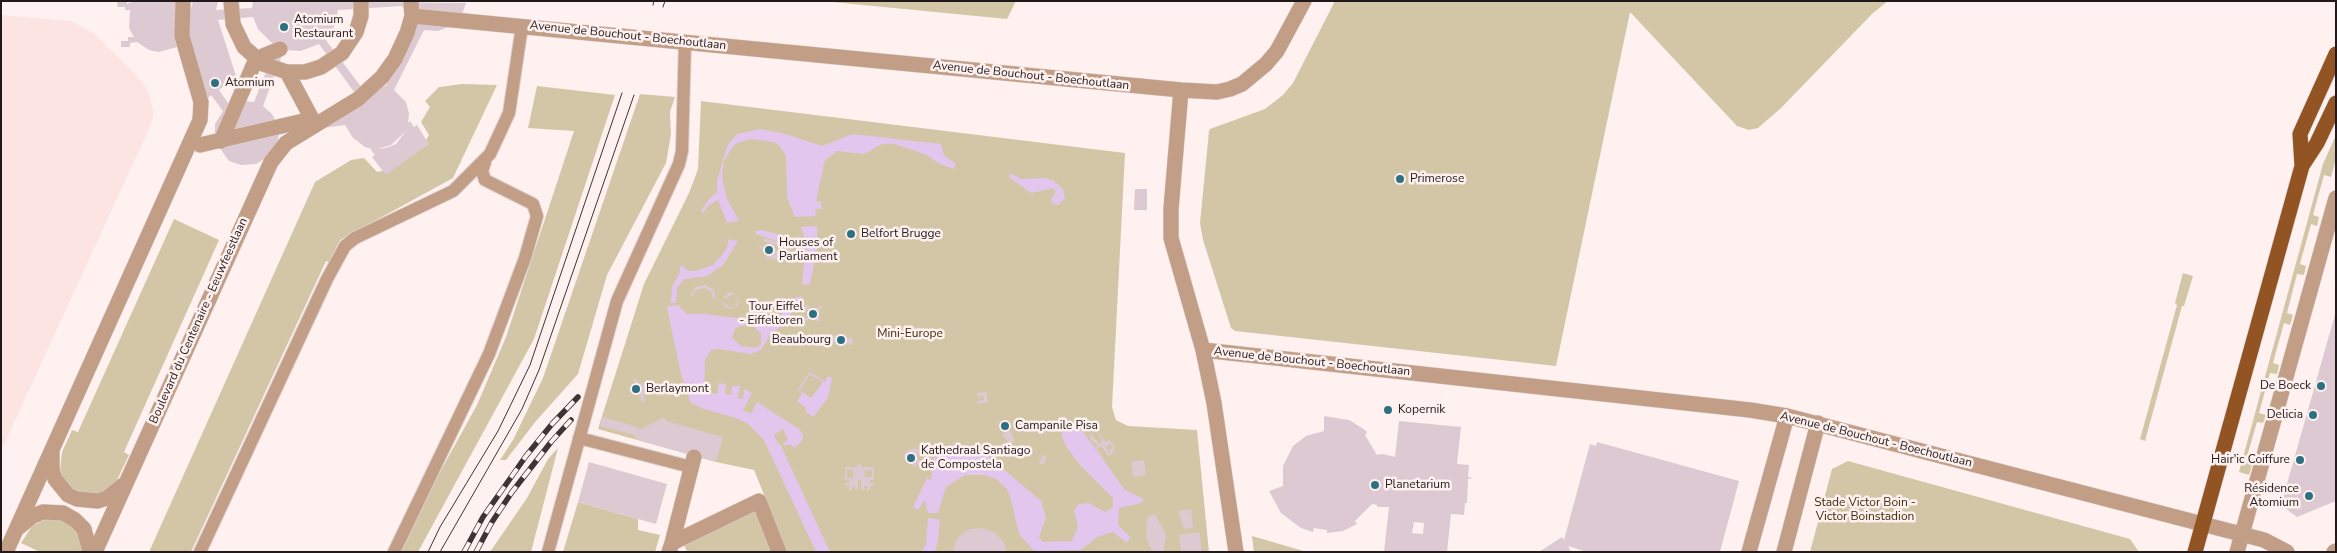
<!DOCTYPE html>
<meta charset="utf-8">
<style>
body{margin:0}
#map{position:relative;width:2337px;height:553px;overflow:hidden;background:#fef1f0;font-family:"Nunito Sans",sans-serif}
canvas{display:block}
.frame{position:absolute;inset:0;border:2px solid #211919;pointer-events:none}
</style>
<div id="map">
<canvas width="2337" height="553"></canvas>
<div class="frame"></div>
</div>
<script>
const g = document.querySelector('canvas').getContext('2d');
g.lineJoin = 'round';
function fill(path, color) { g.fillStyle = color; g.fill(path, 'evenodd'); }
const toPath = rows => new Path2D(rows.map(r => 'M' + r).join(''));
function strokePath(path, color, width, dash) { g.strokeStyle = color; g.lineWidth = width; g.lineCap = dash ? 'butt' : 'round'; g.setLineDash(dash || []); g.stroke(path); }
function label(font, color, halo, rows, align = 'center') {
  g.font = font + ' "Nunito Sans",sans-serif'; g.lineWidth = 5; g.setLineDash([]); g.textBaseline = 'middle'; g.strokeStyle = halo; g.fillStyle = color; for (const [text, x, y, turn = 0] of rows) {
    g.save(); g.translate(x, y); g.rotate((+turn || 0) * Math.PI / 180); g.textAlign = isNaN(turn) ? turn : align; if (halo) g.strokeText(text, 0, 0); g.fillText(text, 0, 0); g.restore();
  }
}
const built = toPath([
 [1,15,71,21,93,33,129,68,142,82,148,91,154,114,149,129,1,451]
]);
const green = toPath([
 [822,1,1016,1,1007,19],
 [1335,1,1888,1,1873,13,1781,108,1758,128,1749,130,1737,126,1630,12,1556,366,1235,331,1231,328,1203,240,1200,223,1209,131,1210,129,1265,109,1283,95,1293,83],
 [462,84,497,85,453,178,340,240,329,262,326,261,191,552,149,552,315,182,351,160,364,158,377,172,387,170,425,142,429,135,421,122,430,107,425,101,439,87],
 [537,86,615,95,534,339,418,552,401,552,424,501,477,405,506,337,574,131,528,128],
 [640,94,675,97,670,112,671,134,666,163,607,275,578,374,536,421,506,460,500,460,513,440,543,378],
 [701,101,1125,153,1112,407,1116,420,1128,426,1197,430,1209,552,687,552,684,544,767,502,754,470,716,462,598,429,644,284,689,193,698,169],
 [2336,135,2336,159,2331,177,2324,175,2313,215,2319,217,2317,226,2311,224,2300,264,2306,266,2304,275,2297,274,2287,313,2293,315,2290,325,2284,323,2273,363,2279,365,2277,374,2270,373,2259,413,2266,415,2263,423,2257,422,2246,460,2253,462,2249,475,2239,472,2323,164],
 [174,219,219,240,124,452,129,455,117,480,112,488,95,496,72,491,62,478,60,471,62,452,72,430,78,432],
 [2183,273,2193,276,2184,306,2182,306,2145,441,2140,439,2177,305,2175,303],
 [558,448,531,552,490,552,527,498,548,459],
 [1848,461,2130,539,2139,552,1810,552,1832,469],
 [578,502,638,519,638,530,660,535,655,552,563,552],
 [46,519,62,519,78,532,83,552,40,552,21,543,32,526],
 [1252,536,1307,552,1254,552]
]);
const water = toPath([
 [760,129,782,133,822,146,853,134,941,144,944,155,956,164,953,169,938,163,927,155,895,144,882,144,864,154,837,151,825,160,816,201,821,202,822,209,815,209,816,216,795,217,787,197,786,156,780,146,774,142,750,139,735,144,724,161,722,177,727,199,739,221,727,223,718,200,709,205,703,213,701,211,709,199,717,192,717,181,726,150,730,141,738,134],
 [1010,173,1021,179,1046,178,1054,181,1063,189,1065,198,1058,205,1054,204,1051,200,1056,192,1053,188,1031,193,1009,177],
 [817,226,817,247,812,275,810,284,802,285,806,243,801,227],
 [762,230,805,242,804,250,756,234,755,231],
 [728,239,738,241,723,265,707,276,684,279,677,288,676,303,671,303,672,287,680,272,680,267,682,265,688,271,696,271,713,265,723,254,728,245],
 [796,297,803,297,782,326,772,332,761,350,750,354,719,349,711,350,705,359,704,392,717,394,719,383,726,384,725,394,731,395,732,386,740,386,738,398,743,399,744,389,752,393,743,410,751,414,757,402,799,429,803,435,802,441,794,448,790,444,785,446,783,443,788,440,783,429,774,435,778,444,780,444,830,552,816,552,764,440,747,423,736,418,704,409,691,403,681,374,667,308,668,306,678,305,687,314,705,314,764,322,781,315],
 [748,325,754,327,761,334,761,345,756,348,741,346,732,338,735,329,740,326],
 [810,372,825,382,828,376,832,378,828,398,813,417,806,412,805,407,797,401,802,394,798,389],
 [810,374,823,382,811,398,799,390],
 [1075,421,1125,490,1144,499,1141,503,1119,508,1118,525,1130,537,1127,543,1113,532,1097,537,1081,550,1034,551,1019,534,1010,496,1007,489,996,479,985,475,965,475,946,487,938,513,928,513,925,500,918,510,913,507,927,478,931,480,934,458,944,448,952,445,968,445,988,456,1041,501,1046,518,1039,537,1043,542,1072,541,1078,527,1074,510,1079,504,1089,503,1105,512,1113,507,1113,498,1078,463,1066,446,1062,436,1062,424,1070,427],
 [928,518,940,520,938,541,935,552,921,552,926,544]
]);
const building = toPath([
 [117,1,127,1,127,4,135,1,187,1,191,9,193,1,218,1,216,10,252,8,253,1,466,3,461,17,454,25,438,31,424,30,394,90,406,102,409,114,408,123,410,121,414,127,417,125,429,144,386,175,372,157,375,155,371,150,372,149,365,147,353,138,345,125,279,134,277,145,266,158,256,164,241,165,229,161,215,141,215,124,223,111,211,95,208,98,203,84,177,47,159,52,149,50,137,42,130,43,130,47,121,47,121,41,128,41,128,37,134,37,129,28,130,10,125,10,125,7,118,7],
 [402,6,406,15,416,26,386,86,378,84,362,88,325,39,335,25,338,10],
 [253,17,258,29,276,47,254,102,243,101,230,106,219,90,236,76,218,20],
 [319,44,355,93,344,116,278,125,272,114,263,106,284,50,301,51],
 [406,131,396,144,386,148,377,149,391,145],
 [1135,189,1147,189,1147,210,1134,210],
 [764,238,792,246,788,254,794,254,793,260,779,256,778,260,766,258,768,250,759,248,759,246,768,248,770,243,764,241],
 [771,244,788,248,786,254,770,249],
 [706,285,714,290,716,299,713,298,711,291,704,288,695,291,693,296,691,296,695,287],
 [729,292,735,293,725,299,723,298],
 [737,295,739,303,736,308,734,306,737,303],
 [722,300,729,307,732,307,733,309,725,308],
 [804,305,808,305,811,309,816,309,822,305,822,308,818,311,818,316,822,322,810,319,805,322,805,319,809,316,808,311],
 [2336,311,2336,501,2297,517,2281,505],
 [830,335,853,338,852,345,830,342],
 [635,378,640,384,648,381,650,383,643,389,645,401,642,402,638,391,630,392,629,389,637,386,633,380],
 [986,392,988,402,978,404,977,401,984,400,983,395,977,397,977,393],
 [1324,416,1349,420,1362,428,1367,432,1365,435,1377,455,1383,454,1395,457,1399,421,1461,427,1457,464,1469,465,1468,477,1473,478,1468,479,1467,503,1465,503,1464,515,1451,514,1447,552,1384,552,1389,507,1377,507,1377,505,1372,504,1355,521,1357,524,1343,531,1327,533,1327,530,1314,528,1313,532,1301,528,1281,513,1269,491,1283,486,1283,466,1293,446,1306,436,1324,431],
 [1414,522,1424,523,1423,534,1412,533],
 [603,417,637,427,639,430,664,417,666,421,723,437,716,462,652,444,634,438,635,435,600,426],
 [1005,430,1010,430,1015,440,1011,444,1002,436],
 [1093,433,1092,436,1100,444,1103,441,1098,434,1099,433,1106,442,1109,440,1115,444,1113,453,1108,456,1101,446,1097,449,1104,459,1103,460,1093,447,1098,445,1093,442,1089,436],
 [1109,444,1113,445,1109,453,1106,448],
 [1597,442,1739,481,1720,552,1587,552,1568,546,1571,552,1539,552,1562,537,1564,540,1590,444,1596,446],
 [916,448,919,451,917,457,921,462,915,467,903,455,908,450],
 [1043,455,1047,457,1043,465,1039,463],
 [1144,460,1146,475,1133,477,1131,462],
 [589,462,667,484,656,524,578,502],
 [858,464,861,464,861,467,874,467,874,480,870,480,870,483,874,483,874,486,870,486,870,490,867,490,867,486,864,486,865,490,861,490,861,480,858,480,858,490,855,490,855,486,852,486,852,490,849,490,849,486,845,486,845,483,849,483,849,480,845,480,845,467,858,467],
 [847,470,853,470,853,478,847,478],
 [865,470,872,470,872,477,865,477],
 [1191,509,1193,528,1184,529,1178,511],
 [1155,514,1164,530,1166,537,1163,552,1152,552,1146,536,1147,517],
 [983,528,996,533,1005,544,1006,552,953,552,957,538,969,529],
 [1199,532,1202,552,1181,552,1179,535]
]);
const lane = toPath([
 [579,438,691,467],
 [200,552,327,279,345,246,355,238,453,191,490,154,509,113,522,26],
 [394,552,489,354,525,258,537,216,533,204,485,180,482,171,485,162],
 [548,552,617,301,679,164,682,151,685,42]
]);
const street = toPath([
 [412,16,1181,90,1217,92,1230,89,1242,84,1266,64,1277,51,1304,1],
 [287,72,305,72,321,67,342,53,356,32,361,16,361,1],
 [1181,90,1171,209,1171,238,1203,350,1214,403,1236,552],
 [221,141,256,59,280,49],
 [200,145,312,119,287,72,263,64,244,47,233,24,231,1],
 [1203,350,1750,410,1787,416,2264,540,2287,552],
 [52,452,52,470,55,479,68,495,77,499,98,501,107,498,123,485],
 [18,528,33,516,43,512,63,513,75,520,84,529,90,552],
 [672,543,694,457],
 [6,552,200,120,201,102,182,36,183,1],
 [95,552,271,162,286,143,358,99,382,77,395,59,407,33,412,16,411,1],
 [669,552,672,543,759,501,779,552],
 [1749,552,1787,416],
 [1784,552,1818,423],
 [2237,552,2336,198],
 [2334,552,2336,551]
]);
const primary = toPath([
 [2302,166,2300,134,2336,54],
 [2195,552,2302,166,2317,143,2336,103]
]);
const tram = toPath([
 [653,5,654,1],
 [663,7,665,1],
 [428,552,440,527,498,431,530,365,622,93],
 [440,552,522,409,539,370,634,95]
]);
const rail = toPath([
 [464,552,483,517,526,456,552,424,578,397],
 [476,552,492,522,512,492,551,442,571,420]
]);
const markers = [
 [284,27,5,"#2c7081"],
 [215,83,5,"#2c7081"],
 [1400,179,5,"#2c7081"],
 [851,234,5,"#2c7081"],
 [769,250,5,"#2c7081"],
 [813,314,5,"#2c7081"],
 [841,340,5,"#2c7081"],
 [2321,386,5,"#2c7081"],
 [636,389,5,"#2c7081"],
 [1388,410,5,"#2c7081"],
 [2313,415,5,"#2c7081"],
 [1005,426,5,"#2c7081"],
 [911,458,5,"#2c7081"],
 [2300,460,5,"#2c7081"],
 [1375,485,5,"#2c7081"],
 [2309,496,5,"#2c7081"]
];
const poiNames = [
 ["Atomium",294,20],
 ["Restaurant",294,34],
 ["Atomium",225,83],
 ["Primerose",1410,179],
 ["Belfort Brugge",861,234],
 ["Houses of",779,243],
 ["Parliament",779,257],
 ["Tour Eiffel",803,307,"right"],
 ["- Eiffeltoren",803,321,"right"],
 ["Beaubourg",831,340,"right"],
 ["De Boeck",2311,386,"right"],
 ["Berlaymont",646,389],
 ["Kopernik",1398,410],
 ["Delicia",2303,415,"right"],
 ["Campanile Pisa",1015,426],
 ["Kathedraal Santiago",921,451],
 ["de Compostela",921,465],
 ["Hair'ic Coiffure",2290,460,"right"],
 ["Planetarium",1385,485],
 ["Résidence",2299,489,"right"],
 ["Atomium",2299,503,"right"]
];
const streetNames = [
 ["Avenue de Bouchout - Boechoutlaan",628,36,6],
 ["Avenue de Bouchout - Boechoutlaan",1031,76,6],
 ["Boulevard du Centenaire - Eeuwfeestlaan",199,321,-66],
 ["Avenue de Bouchout - Boechoutlaan",1312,362,6],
 ["Avenue de Bouchout - Boechoutlaan",1876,440,14]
];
const parkNames = [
 ["Mini-Europe",910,334],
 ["Stade Victor Boin -",1865,503],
 ["Victor Boinstadion",1865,517]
];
fill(built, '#fce4e2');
fill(green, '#d3c6a7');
fill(water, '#e2c6ed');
fill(building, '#dcc9d1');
strokePath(lane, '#dbcece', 14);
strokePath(street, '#dbcece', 16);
strokePath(primary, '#dbcece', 16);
strokePath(lane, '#c19e85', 12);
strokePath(street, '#c19e85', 15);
strokePath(primary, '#915422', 15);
strokePath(tram, '#3d3434', 1);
strokePath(rail, '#3d3434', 5.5);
strokePath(rail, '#fef1f0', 4, [11]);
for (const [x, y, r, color] of markers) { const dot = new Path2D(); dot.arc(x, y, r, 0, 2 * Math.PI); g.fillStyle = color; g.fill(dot); strokePath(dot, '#fef1f0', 2); }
label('12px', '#211919', '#fef1f0', poiNames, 'left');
label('12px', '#211919', '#fef1f0', streetNames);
label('12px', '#3b2e09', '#fef1f0', parkNames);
</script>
